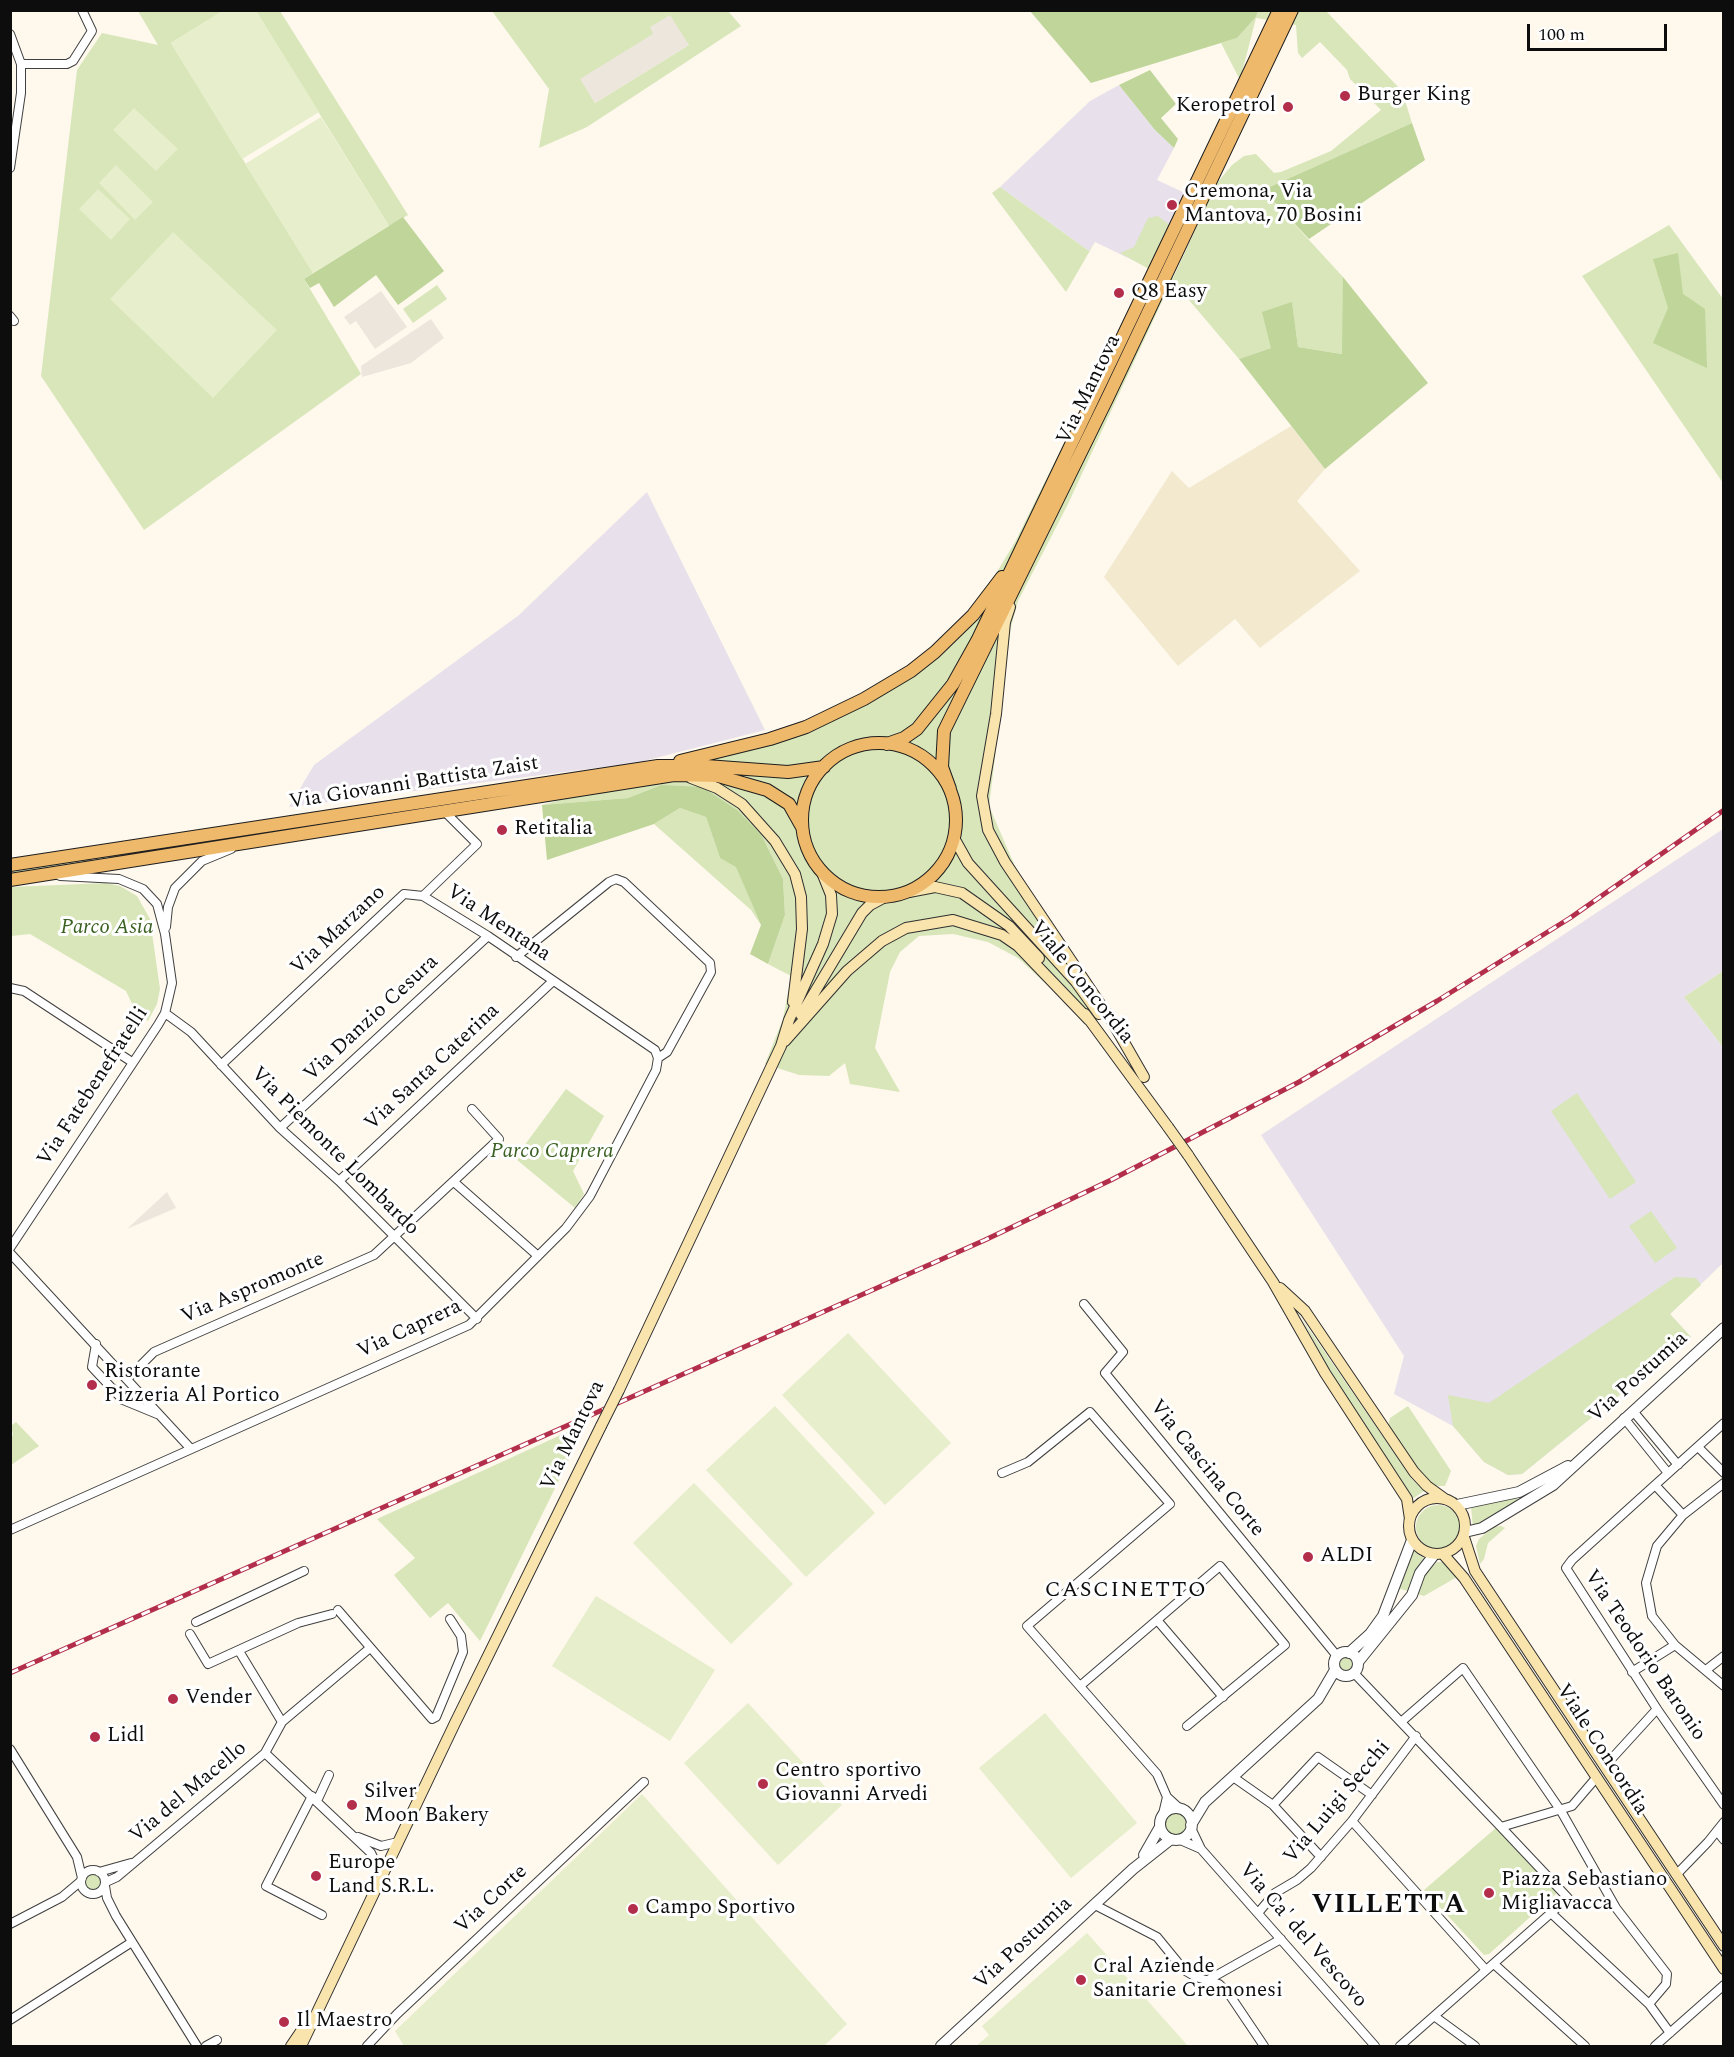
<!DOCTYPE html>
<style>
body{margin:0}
#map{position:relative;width:1734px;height:2057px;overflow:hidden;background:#fef8ed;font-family:Spectral,serif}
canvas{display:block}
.frame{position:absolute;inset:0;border:12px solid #0d0d0d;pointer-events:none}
.scale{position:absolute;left:1527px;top:24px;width:140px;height:27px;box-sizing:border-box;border:3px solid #0d0d0d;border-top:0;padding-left:8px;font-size:18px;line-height:21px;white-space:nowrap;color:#0d0d0d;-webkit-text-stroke:4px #fff;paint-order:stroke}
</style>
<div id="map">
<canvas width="1734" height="2057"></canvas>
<div class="frame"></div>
<div class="scale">100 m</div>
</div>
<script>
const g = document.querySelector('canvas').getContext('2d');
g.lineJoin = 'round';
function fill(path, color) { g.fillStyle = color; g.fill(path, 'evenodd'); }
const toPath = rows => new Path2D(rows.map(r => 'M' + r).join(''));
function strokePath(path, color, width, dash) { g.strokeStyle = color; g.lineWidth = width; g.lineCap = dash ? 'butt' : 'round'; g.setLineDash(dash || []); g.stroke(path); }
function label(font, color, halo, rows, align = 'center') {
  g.font = font + ' Spectral,serif'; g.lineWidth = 6; g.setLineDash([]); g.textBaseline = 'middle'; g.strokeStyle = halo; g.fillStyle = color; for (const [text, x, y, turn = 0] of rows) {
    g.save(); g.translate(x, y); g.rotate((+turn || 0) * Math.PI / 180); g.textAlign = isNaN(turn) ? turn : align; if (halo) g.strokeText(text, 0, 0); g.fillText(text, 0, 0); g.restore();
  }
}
const industrial = toPath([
 [1119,85,1155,130,1174,148,1157,180,1185,193,1149,268,1095,242,1089,251,1000,187,1090,101],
 [647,492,765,730,636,763,289,807,314,765,519,615],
 [1723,829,1723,971,1684,997,1723,1047,1723,1263,1670,1314,1691,1337,1522,1474,1508,1475,1484,1462,1453,1426,1394,1394,1404,1356,1261,1135]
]);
const farmland = toPath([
 [1291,426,1325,469,1297,501,1360,571,1260,648,1235,619,1178,666,1104,577,1172,471,1189,488]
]);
const green = toPath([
 [138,11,223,11,171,43,313,273,304,279,361,374,144,530,41,376,77,70,102,33,158,45],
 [256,11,280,11,408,215,389,226],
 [492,11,728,11,741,26,587,127,539,148,549,89],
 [654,34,689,45,595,103,581,79],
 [1258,11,1326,11,1402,91,1412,123,1263,190,1343,277,1343,354,1298,347,1292,303,1271,348,1239,359,1172,280,1067,506,1018,601,1011,627,989,806,1014,864,1104,1015,1096,1020,1045,983,1018,958,988,942,953,934,919,936,900,952,890,972,875,1048,900,1092,850,1084,845,1063,829,1076,799,1075,765,1064,783,1019,791,976,768,964,785,915,783,879,762,836,661,785,628,798,542,805,798,734,939,652,983,595,1015,542,1112,346,1149,269,1120,253,1134,247,1148,218,1158,216,1171,226,1150,268,1173,278,1217,183,1232,165,1244,156,1256,154,1274,173,1281,172,1331,151,1381,110,1350,79,1347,70,1320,42,1302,58,1298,53,1296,25,1256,18,1240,80,1221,43,1237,38,1256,17],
 [1000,187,1089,251,1095,242,1066,292,992,193],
 [1669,225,1723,299,1723,483,1582,276],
 [437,285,447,299,413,323,403,309],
 [680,808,706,817,720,858,736,866,761,925,751,910,654,824],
 [314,823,314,826,11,875,11,867],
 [106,883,120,886,137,896,150,919,160,989,157,1004,148,1021,137,1014,126,991,30,934,11,936,11,887],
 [1723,971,1723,1047,1684,997],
 [566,1089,604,1116,573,1171,584,1194,575,1208,505,1150,524,1146],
 [1577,1093,1636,1182,1610,1199,1551,1111],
 [1651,1211,1677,1248,1655,1263,1629,1226],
 [1675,1277,1696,1278,1701,1285,1670,1314,1691,1337,1522,1474,1508,1475,1484,1462,1453,1426,1448,1395,1489,1403],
 [1302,1319,1412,1479,1424,1491,1412,1499,1329,1369],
 [1408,1406,1451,1471,1445,1486,1435,1486,1418,1470,1388,1426,1390,1418],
 [16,1422,39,1446,11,1465,11,1438,13,1435,11,1426],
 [587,1423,480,1641,448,1603,430,1618,394,1575,415,1558,377,1519],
 [1517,1498,1519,1501,1481,1525,1473,1527,1471,1507],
 '1416 1527a22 22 0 1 1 44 0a22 22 0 1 1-44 0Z',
 [1501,1526,1505,1528,1488,1543,1484,1559,1480,1564,1476,1546,1479,1539,1493,1527],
 [1413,1550,1425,1559,1408,1591,1397,1588],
 [1437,1562,1445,1562,1457,1577,1424,1596,1417,1594,1424,1575],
 '1339 1664a7 7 0 1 1 14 0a7 7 0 1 1-14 0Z',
 '1165 1824a11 11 0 1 1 22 0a11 11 0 1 1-22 0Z',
 [1497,1827,1558,1892,1489,1954,1484,1955,1424,1890],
 '85 1882a8 8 0 1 1 16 0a8 8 0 1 1-16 0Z'
]);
const forest = toPath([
 [1030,11,1258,11,1256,17,1237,38,1091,83],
 [1150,70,1176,104,1161,118,1178,139,1174,148,1155,130,1119,85],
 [1412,123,1425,160,1309,239,1263,190],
 [403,217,444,271,439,275,398,305,376,275,334,307,319,283,310,288,304,279],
 [1678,253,1683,294,1705,309,1707,368,1653,343,1668,308,1653,259],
 [1343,277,1428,383,1325,469,1239,359,1271,348,1262,312,1292,302,1298,347,1342,354],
 [661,785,702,787,737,810,762,836,783,879,785,915,768,964,750,954,761,925,736,867,720,858,706,817,680,808,654,824,547,860,542,805,628,798]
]);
const pitch = toPath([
 [223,11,256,11,319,112,242,159,171,43],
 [134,108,178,149,156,171,113,130],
 [321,117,389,226,313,273,245,164],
 [116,165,153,202,135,220,99,183],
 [98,189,130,219,111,240,79,209],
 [173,232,277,330,213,398,110,299],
 [848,1333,951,1443,885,1505,782,1395],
 [775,1406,875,1513,806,1577,706,1470],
 [694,1483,793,1584,731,1644,633,1543],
 [596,1596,715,1670,670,1741,552,1666],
 [748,1703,842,1805,778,1865,684,1763],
 [1045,1713,1137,1823,1071,1878,979,1768],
 [642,1794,847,2024,824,2046,404,2046,395,2031],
 [1087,1933,1188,2046,976,2046,989,2035,982,2026]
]);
const plaza = toPath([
 [670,15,689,45,595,103,580,79,653,34,650,27],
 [381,291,407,327,375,349,356,321,350,325,344,317],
 [431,319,444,338,411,363,362,377,361,366],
 [167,1192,176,1208,127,1229]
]);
const minor = toPath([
 [10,34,21,64,21,93,10,168],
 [21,64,67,64,73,61,92,31,82,10],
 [10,316,14,321],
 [166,927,168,907,175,888,202,861,231,849],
 [516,957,609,882,616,879,624,882,710,963,711,972,667,1052,658,1058],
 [10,988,24,991,132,1062],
 [165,1013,191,1032,280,1128,339,1181,477,1319],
 [221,1065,404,894,423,896,477,844,444,811],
 [280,1128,488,936],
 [339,1181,552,982],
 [454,1182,538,1256],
 [10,1248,158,1025,165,1013,172,983,165,934,157,904,143,889,119,879,60,876],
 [10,1253,191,1449],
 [1084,1304,1123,1352,1105,1373,1337,1656],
 [96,1344,92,1367,123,1400,157,1414],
 [128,1378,154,1352,374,1255,499,1139,472,1109],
 [1633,1411,1678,1465],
 [1624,1418,1668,1473],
 [1724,1423,1655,1485,1683,1515,1724,1483],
 [1698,1447,1724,1473],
 [1002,1473,1028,1462,1090,1412,1170,1504,1027,1626,1157,1774,1167,1797,1179,1808],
 [1655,1485,1572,1560,1566,1568,1657,1709,1724,1805],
 [1683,1515,1657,1546,1646,1583,1652,1616,1675,1645,1724,1686],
 [10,1530,469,1325,566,1228,590,1196,656,1070,658,1058,655,1050,488,936,423,896],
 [338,1610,432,1719,436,1717,463,1652,461,1636,450,1619],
 [1157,1620,1223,1697],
 [196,1622,304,1571],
 [190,1634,208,1664,298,1623,332,1614],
 [239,1651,282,1722],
 [1706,1670,1724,1656],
 [1632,1672,1675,1645],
 [1354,1673,1501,1827,1572,1806,1596,1778],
 [1080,1686,1220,1566,1285,1645,1187,1726],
 [1401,1722,1463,1668,1561,1811,1616,1908,1667,1974,1666,1984,1649,2004],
 [10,1749,77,1857,82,1878],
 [265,1753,371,1853,382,1876],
 [1605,1766,1657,1709],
 [1233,1777,1273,1805,1321,1857],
 [312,1796,266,1886,322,1915],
 [317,1801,329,1775],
 [1273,1805,1318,1757,1372,1795],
 [1163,1814,1167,1797],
 [1352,1821,1486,1970],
 [1191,1828,1201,1849,1375,2046],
 [1717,1831,1724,1840],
 [358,1837,381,1846,398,1842],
 [1178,1839,1201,1849],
 '81 1882a12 12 0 1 1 24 0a12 12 0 1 1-24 0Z',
 [99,1872,131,1863],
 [1677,1874,1708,1842,1724,1822],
 [106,1882,117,1877,265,1753,282,1722,370,1648],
 [105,1886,107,1898,116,1916,197,2046],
 [1095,1905,1157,1937,1184,1970,1196,1977,1219,1984,1229,1994,1264,2046],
 [1258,1913,1275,1893,1297,1880,1311,1868,1352,1821,1416,1736],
 [1551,1913,1649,2004,1670,2033],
 [10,1924,62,1897,81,1881],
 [1494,1964,1585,2046],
 [1208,1980,1281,1939],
 [1434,2016,1475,2046],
 [10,2020,132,1942],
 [206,2046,217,2040],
 [367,2046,397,2014,644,1782],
 [1400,2046,1568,1898,1501,1827],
 [1655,2046,1724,1985]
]);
const tertiary = toPath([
 [1457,1505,1519,1492,1568,1466],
 [1465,1532,1482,1528,1553,1485,1724,1328],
 '1334 1664a12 12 0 1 1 24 0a12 12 0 1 1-24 0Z',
 [1349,1653,1370,1634,1383,1616,1412,1540],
 [1358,1662,1412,1595,1420,1573,1434,1555],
 '1160 1824a16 16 0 1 1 32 0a16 16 0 1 1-32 0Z',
 [1191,1825,1205,1802,1318,1699,1335,1670],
 [1144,1855,1160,1827],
 [941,2046,1133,1869,1171,1839]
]);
const secondary = toPath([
 [1010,607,1005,622,996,714,982,796,988,830,1005,862,1113,1023,1144,1077],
 [691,778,717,788,742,804,775,841,795,874,801,897,802,929,793,1002],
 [954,838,968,863,1076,982,1099,1014],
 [909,892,935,887,962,893,1009,926,1039,958],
 [1085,1014,1168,1127],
 [801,1015,862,913,870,905,885,897],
 [785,1041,847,971,882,941,906,928,953,920,1002,935,1018,946,1089,1020],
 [1188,1155,1273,1282,1325,1373,1407,1499,1410,1519],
 [1280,1288,1305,1311,1414,1472,1427,1486,1445,1499],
 [619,1390,781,1046,789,1020,823,944,832,914,831,895,821,870],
 '1409 1526a28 28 0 1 1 56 0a28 28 0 1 1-56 0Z',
 [1464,1537,1475,1571,1724,1946],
 [1443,1554,1464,1578,1724,1969],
 [291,2046,310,2018],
 [301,2046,455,1723,601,1426]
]);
const primary = toPath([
 '802 820a77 77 0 1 1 154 0a77 77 0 1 1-154 0Z',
 [887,744,904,738,917,729,953,684,977,641,1279,10],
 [680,761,770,739,806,727,864,699,911,671,935,652,973,615,1002,577],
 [950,789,942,767,944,731,1107,399,1292,10],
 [10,865,658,766,706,766,788,772,824,767],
 [10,880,674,775,718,776,767,790,789,804,802,827]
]);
const rail = toPath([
 [10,1673,985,1240,1111,1180,1299,1082,1437,1001,1570,918,1724,810]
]);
const secondaryBridge = toPath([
 [1168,1127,1188,1155],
 [601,1426,619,1390]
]);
const markers = [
 [1345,96,6,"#b32e4b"],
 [1288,107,6,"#b32e4b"],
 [1172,205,6,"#b32e4b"],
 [1119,293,6,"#b32e4b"],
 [502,830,6,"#b32e4b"],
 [92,1385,6,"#b32e4b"],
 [1308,1557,6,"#b32e4b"],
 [173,1699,6,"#b32e4b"],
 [95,1737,6,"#b32e4b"],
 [763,1784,6,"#b32e4b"],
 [352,1805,6,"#b32e4b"],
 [316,1876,6,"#b32e4b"],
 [1489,1893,6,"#b32e4b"],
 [633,1909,6,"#b32e4b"],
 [1081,1980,6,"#b32e4b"],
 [284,2022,6,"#b32e4b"]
];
const poiNames = [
 ["Burger King",1357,96],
 ["Keropetrol",1276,107,"right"],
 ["Cremona, Via",1184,193],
 ["Mantova, 70 Bosini",1184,217],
 ["Q8 Easy",1131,293],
 ["Retitalia",514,830],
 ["Ristorante",104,1373],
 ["Pizzeria Al Portico",104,1397],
 ["ALDI",1320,1557],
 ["Vender",185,1699],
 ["Lidl",107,1737],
 ["Centro sportivo",775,1772],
 ["Giovanni Arvedi",775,1796],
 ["Silver",364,1793],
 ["Moon Bakery",364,1817],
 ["Europe",328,1864],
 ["Land S.R.L.",328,1888],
 ["Piazza Sebastiano",1501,1881],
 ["Migliavacca",1501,1905],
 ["Campo Sportivo",645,1909],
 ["Cral Aziende",1093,1968],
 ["Sanitarie Cremonesi",1093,1992],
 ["Il Maestro",296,2022]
];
const streetNames = [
 ["Via Mantova",1090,390,-64],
 ["Via Giovanni Battista Zaist",414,784,-9],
 ["Via Mentana",498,924,34],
 ["Via Marzano",339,931,-43],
 ["Viale Concordia",1081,983,51],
 ["Via Danzio Cesura",372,1019,-43],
 ["Via Santa Caterina",433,1068,-43],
 ["Via Fatebenefratelli",94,1087,-57],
 ["Via Piemonte Lombardo",334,1152,45],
 ["Via Aspromonte",253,1289,-23],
 ["Via Caprera",410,1330,-25],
 ["Via Postumia",1639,1378,-42],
 ["Via Mantova",574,1436,-64],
 ["Via Cascina Corte",1206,1469,51],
 ["Via Teodorio Baronio",1644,1656,56],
 ["Viale Concordia",1601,1750,57],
 ["Via del Macello",189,1793,-40],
 ["Via Luigi Secchi",1338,1803,-50],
 ["Via Corte",492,1900,-43],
 ["Via Ca' del Vescovo",1302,1936,49],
 ["Via Postumia",1024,1944,-43]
];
const parkNames = [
 ["Parco Asia",107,929],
 ["Parco Caprera",552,1153]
];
const neighbourhoodNames = [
 ["CASCINETTO",1126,1592]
];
const districtNames = [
 ["VILLETTA",1389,1907]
];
fill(industrial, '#e8e1eb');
fill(farmland, '#f2e9cf');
fill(green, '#d8e6b9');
fill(forest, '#bfd59a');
fill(pitch, '#e7eecb');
fill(plaza, '#ede6dd');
strokePath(minor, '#404040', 10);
strokePath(tertiary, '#404040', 12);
strokePath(secondary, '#2f2f2f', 12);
strokePath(primary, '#1e1e1e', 14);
strokePath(minor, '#fff', 8);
strokePath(tertiary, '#fff', 10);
strokePath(secondary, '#f9e4ad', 10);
strokePath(primary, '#efb96c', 12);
strokePath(rail, '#b32e4b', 5);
strokePath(rail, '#fff', 3, [9]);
strokePath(secondaryBridge, '#2f2f2f', 12, []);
strokePath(secondaryBridge, '#f9e4ad', 10);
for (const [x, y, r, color] of markers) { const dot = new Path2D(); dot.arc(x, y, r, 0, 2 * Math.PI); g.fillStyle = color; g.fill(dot); strokePath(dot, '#fff', 2); }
label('21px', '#0d0d0d', '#fff', poiNames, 'left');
label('21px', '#0d0d0d', '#fff', streetNames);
label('italic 21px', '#396021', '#fff', parkNames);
g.letterSpacing = '1.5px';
label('22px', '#0d0d0d', '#fff', neighbourhoodNames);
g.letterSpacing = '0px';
g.letterSpacing = '1.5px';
label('bold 27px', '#0d0d0d', '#fff', districtNames);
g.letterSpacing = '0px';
</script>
